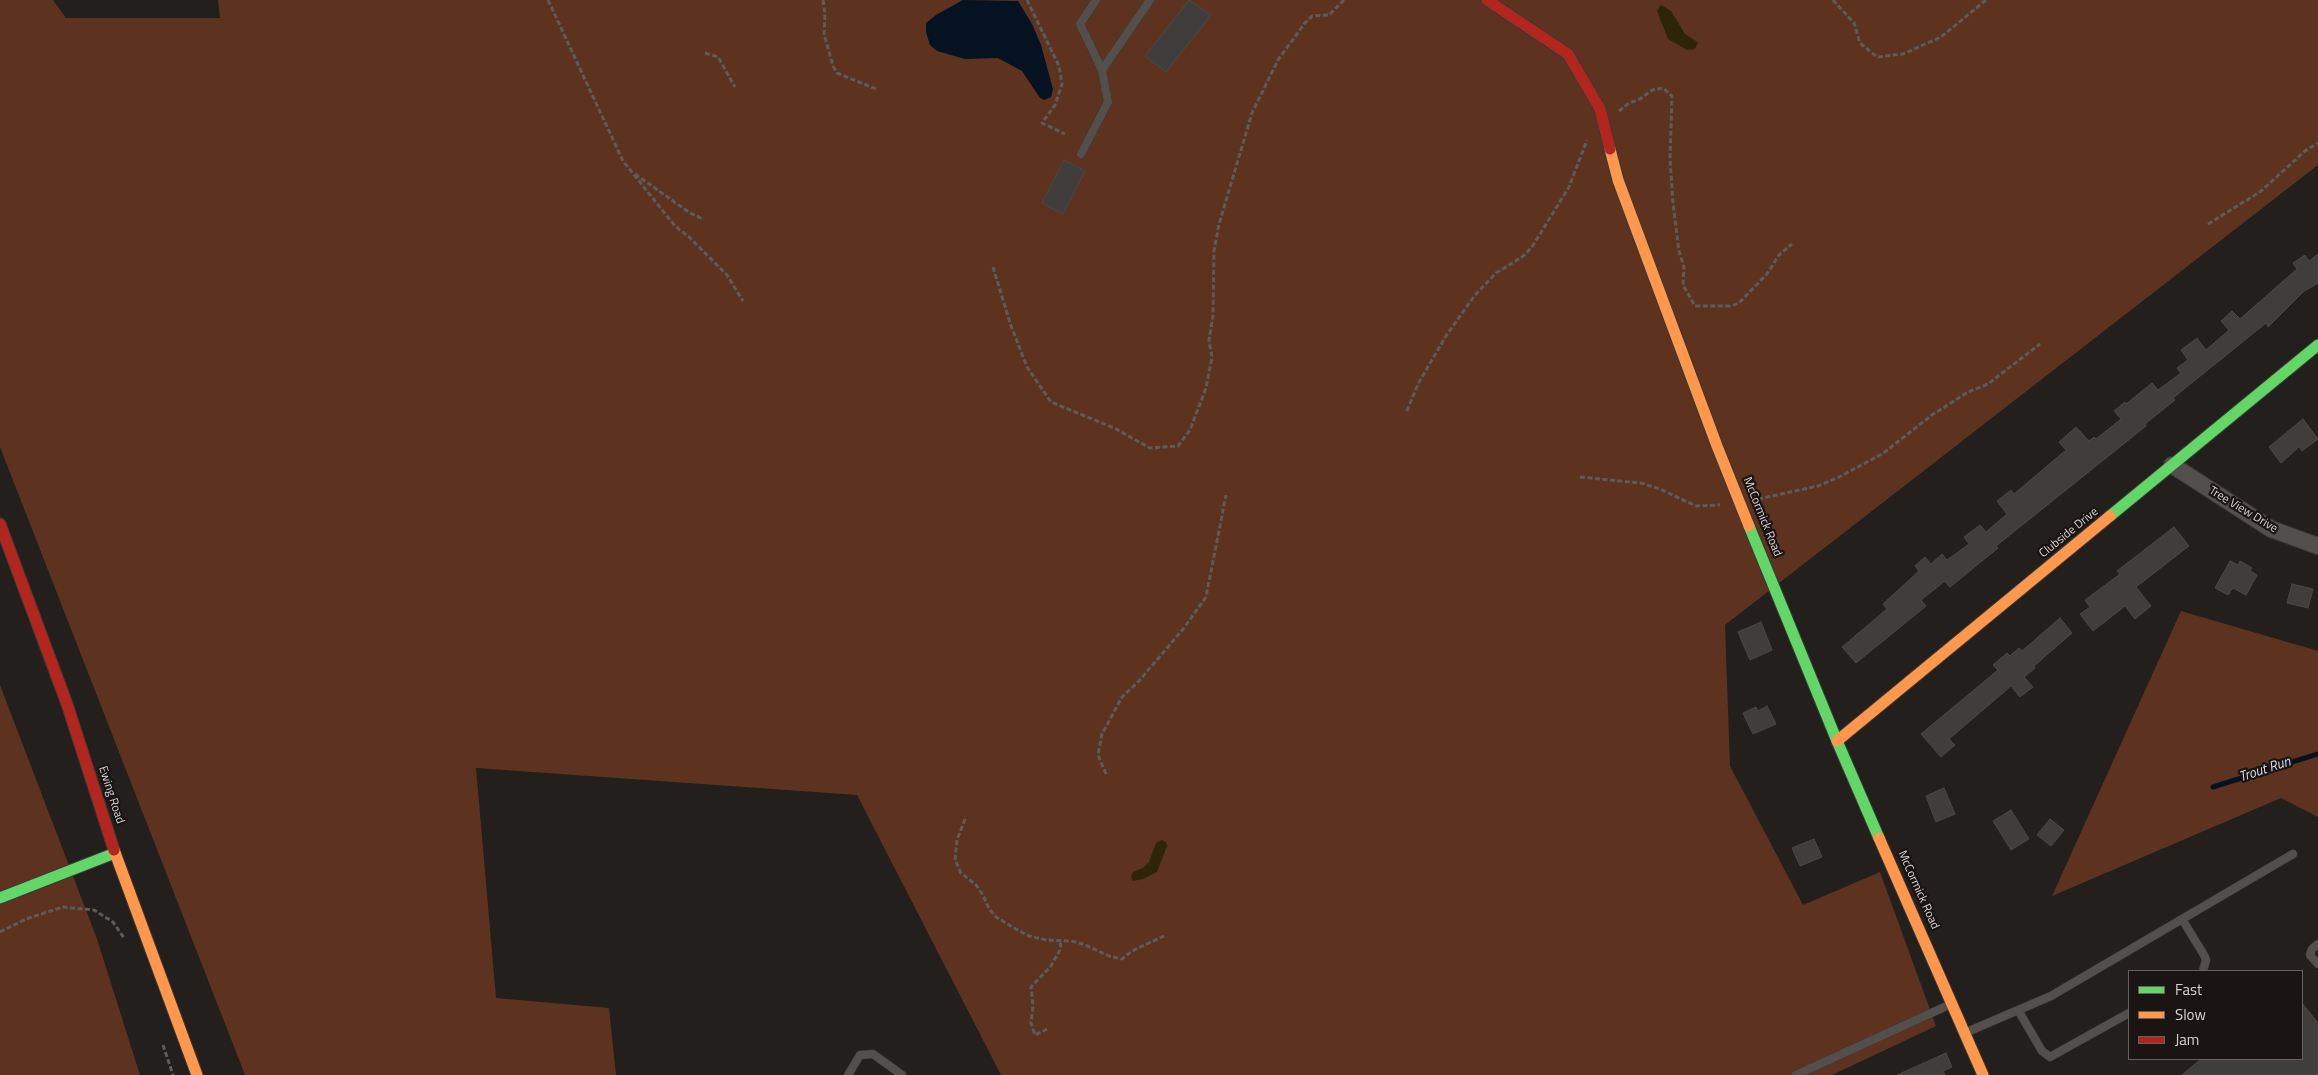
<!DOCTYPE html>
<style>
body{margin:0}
#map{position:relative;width:2318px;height:1075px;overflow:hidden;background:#221f1d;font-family:"Titillium Web",sans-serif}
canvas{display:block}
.legend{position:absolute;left:2128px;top:970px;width:175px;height:90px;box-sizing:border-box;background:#1a1512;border:1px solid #66615f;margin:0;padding:6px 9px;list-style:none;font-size:15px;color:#d8d4d2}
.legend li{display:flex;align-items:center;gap:10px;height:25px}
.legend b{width:25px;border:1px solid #66615f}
</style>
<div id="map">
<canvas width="2318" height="1075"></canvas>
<ul class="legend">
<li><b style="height:6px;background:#63d668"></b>Fast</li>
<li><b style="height:6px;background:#ff974d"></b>Slow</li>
<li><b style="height:6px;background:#b3261e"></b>Jam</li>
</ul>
</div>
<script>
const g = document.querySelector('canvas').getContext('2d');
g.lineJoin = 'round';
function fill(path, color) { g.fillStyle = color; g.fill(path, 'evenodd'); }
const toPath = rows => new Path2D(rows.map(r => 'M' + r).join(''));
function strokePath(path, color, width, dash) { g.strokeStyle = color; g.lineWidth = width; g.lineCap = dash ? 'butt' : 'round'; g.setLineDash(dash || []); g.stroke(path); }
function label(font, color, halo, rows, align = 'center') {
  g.font = font + ' "Titillium Web",sans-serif'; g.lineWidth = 4.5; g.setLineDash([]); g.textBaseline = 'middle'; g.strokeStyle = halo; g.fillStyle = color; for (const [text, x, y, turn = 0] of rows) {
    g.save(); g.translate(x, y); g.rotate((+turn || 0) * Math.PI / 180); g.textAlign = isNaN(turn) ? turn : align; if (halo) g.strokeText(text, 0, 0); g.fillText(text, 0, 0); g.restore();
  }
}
const green = toPath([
 [0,0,53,0,66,18,220,18,218,0,2318,0,2318,165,1725,625,1730,766,1803,905,1880,872,1936,1026,1832,1075,1001,1075,857,795,476,768,496,998,609,1008,616,1075,245,1075,0,447],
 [2181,611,2318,651,2318,817,2281,798,2052,896],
 [0,685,97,939,140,1075,0,1075]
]);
const sand = toPath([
 [1661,5,1671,11,1685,34,1696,41,1698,43,1695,49,1687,50,1668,39,1657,11],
 [1162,840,1166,842,1167,846,1157,872,1143,879,1133,881,1131,876,1133,872,1143,868,1149,862,1156,843]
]);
const water = toPath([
 [963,0,1018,1,1032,24,1041,45,1053,89,1051,97,1044,100,1040,98,1022,71,998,58,965,59,937,51,930,45,926,32,926,23,936,15]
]);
const stream = toPath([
 [2213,787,2318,754]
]);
const building = toPath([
 [1189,0,1211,15,1166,72,1145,56,1189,0],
 [1064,160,1085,171,1063,214,1042,203,1064,160],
 [2318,254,2318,283,2303,292,2268,327,2266,323,2173,398,2175,400,2145,424,2146,426,1996,546,1998,548,1950,587,1945,581,1921,600,1926,606,1856,663,1842,647,1887,609,1883,604,1919,571,1915,566,1925,557,1931,564,1942,554,1947,560,1969,544,1964,537,1980,525,1986,532,2007,514,1997,501,2011,490,2014,494,2066,450,2059,442,2076,427,2089,441,2094,437,2096,439,2121,419,2114,411,2125,402,2126,404,2152,383,2158,390,2181,373,2177,368,2188,360,2181,350,2197,338,2206,350,2229,330,2221,321,2232,311,2240,319,2297,269,2293,263,2305,255,2309,261,2318,254],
 [2303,419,2318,439,2302,451,2299,447,2281,463,2269,447,2303,419],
 [2174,527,2189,546,2136,587,2151,606,2135,619,2125,606,2093,631,2080,614,2090,607,2085,600,2120,574,2117,571,2174,527],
 [2230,561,2238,565,2240,561,2252,568,2250,571,2257,575,2246,595,2233,588,2228,595,2215,588,2230,561],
 [2292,584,2313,589,2308,608,2287,603,2292,584],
 [2060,618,2072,633,2034,666,2035,668,2024,677,2033,687,2020,697,2011,686,1949,739,1955,745,1941,757,1921,734,1998,670,1993,665,2007,653,2010,656,2019,648,2022,651,2060,618],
 [1761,622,1772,650,1750,660,1738,632,1761,622],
 [1767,706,1776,724,1753,734,1743,713,1756,707,1758,711,1767,706],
 [1944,788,1955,814,1936,822,1926,796,1944,788],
 [2011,810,2029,839,2011,850,1993,821,2011,810],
 [2050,819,2064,830,2051,846,2037,835,2050,819],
 [1814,839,1822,857,1800,866,1792,848,1814,839],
 [2302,1003,2318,1023,2318,1075,2182,1075,2201,1059,2302,1059,2302,1003],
 [1946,1053,1952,1067,1943,1071,1945,1075,1897,1075,1946,1053]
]);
const path = toPath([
 [548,0,623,161,675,226,689,237,727,275,743,301],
 [823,0,825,14,824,34,833,66,837,73,876,89],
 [1027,0,1059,66,1062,84,1055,105,1042,123,1065,134],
 [1833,0,1854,23,1860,43,1877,57,1903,54,1941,37,1986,0],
 [705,53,718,57,735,87],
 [1619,111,1629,103,1640,99,1652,90,1663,88,1672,96,1670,158,1673,204,1679,251,1684,267,1683,285,1695,306,1731,306,1739,303,1767,274,1779,255,1792,244],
 [635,174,690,213,703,219],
 [2208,224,2260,192,2305,151,2318,143],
 [993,267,1011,326,1027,367,1051,402,1114,428,1150,448,1178,446,1190,430,1206,388,1212,357,1209,340,1213,316,1214,251,1219,224,1252,113,1278,60,1305,23,1312,16,1329,15,1344,0],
 [1407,411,1418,384,1446,336,1475,295,1496,273,1522,257,1532,247,1569,187,1587,140],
 [1580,477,1641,483,1660,489,1696,506,1720,505],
 [1758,499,1818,486,1839,477,1882,454,1932,415,1968,392,1988,384,2040,344],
 [1106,774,1098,755,1102,734,1122,697,1139,681,1184,628,1206,597,1226,495],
 [965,819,957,840,955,860,961,873,976,885,983,895,989,909,996,917,1014,928,1029,936,1047,940,1071,941,1083,944,1109,956,1122,959,1132,951,1166,935],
 [0,932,26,919,63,907,94,910,113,922,124,938],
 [1047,1029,1035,1035,1031,1023,1033,1006,1031,987,1051,966,1061,948,1060,941],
 [163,1045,173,1075]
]);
const lane = toPath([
 [1096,0,1080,24,1102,70],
 [1081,154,1108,102,1102,70,1150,0],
 [2182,919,2204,955,2206,960,2203,971],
 [2318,944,2312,949,2310,955,2318,964],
 [2018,1010,2042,1051,2050,1057,2129,1013],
 [1967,1032,2051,996,2293,854],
 [848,1075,860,1055,873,1054,902,1075],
 [1796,1075,1951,1004]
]);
const street = toPath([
 [2172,465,2271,529,2318,546]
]);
const fast = toPath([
 [2110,516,2318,345],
 [1749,526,1837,741,1879,838],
 [0,898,115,853]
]);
const slow = toPath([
 [1610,149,1618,180,1717,446,1749,526],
 [1837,741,2110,516],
 [1879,838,1983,1075],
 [114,850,197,1075]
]);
const jam = toPath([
 [1487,0,1568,54,1600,109,1610,149],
 [0,524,67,704,114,850]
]);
const streetNames = [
 ["Tree View Drive",2243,510,31],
 ["McCormick Road",1762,517,68],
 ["Clubside Drive",2069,533,-39],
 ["Ewing Road",111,795,72],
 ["McCormick Road",1918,890,66]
];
const waterNames = [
 ["Trout Run",2265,770,-18]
];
fill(green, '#5d321f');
fill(sand, '#2c2508');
fill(water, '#041222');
strokePath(stream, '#041222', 5);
fill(building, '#403e3d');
strokePath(building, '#4b4848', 1);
strokePath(lane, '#3c3a38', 9);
strokePath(street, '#3c3a38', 18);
strokePath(fast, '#3c3a38', 13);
strokePath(slow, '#3c3a38', 13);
strokePath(jam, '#3c3a38', 13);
strokePath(path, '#5e5b5b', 3, [5, 2.5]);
strokePath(lane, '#524f4d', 8);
strokePath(street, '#524f4d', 16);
strokePath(fast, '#63d668', 11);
strokePath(slow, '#ff974d', 11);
strokePath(jam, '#b3261e', 11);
label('12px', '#d8d4d2', '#1a1512', streetNames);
label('italic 14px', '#cfdfef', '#1a1512', waterNames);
</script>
